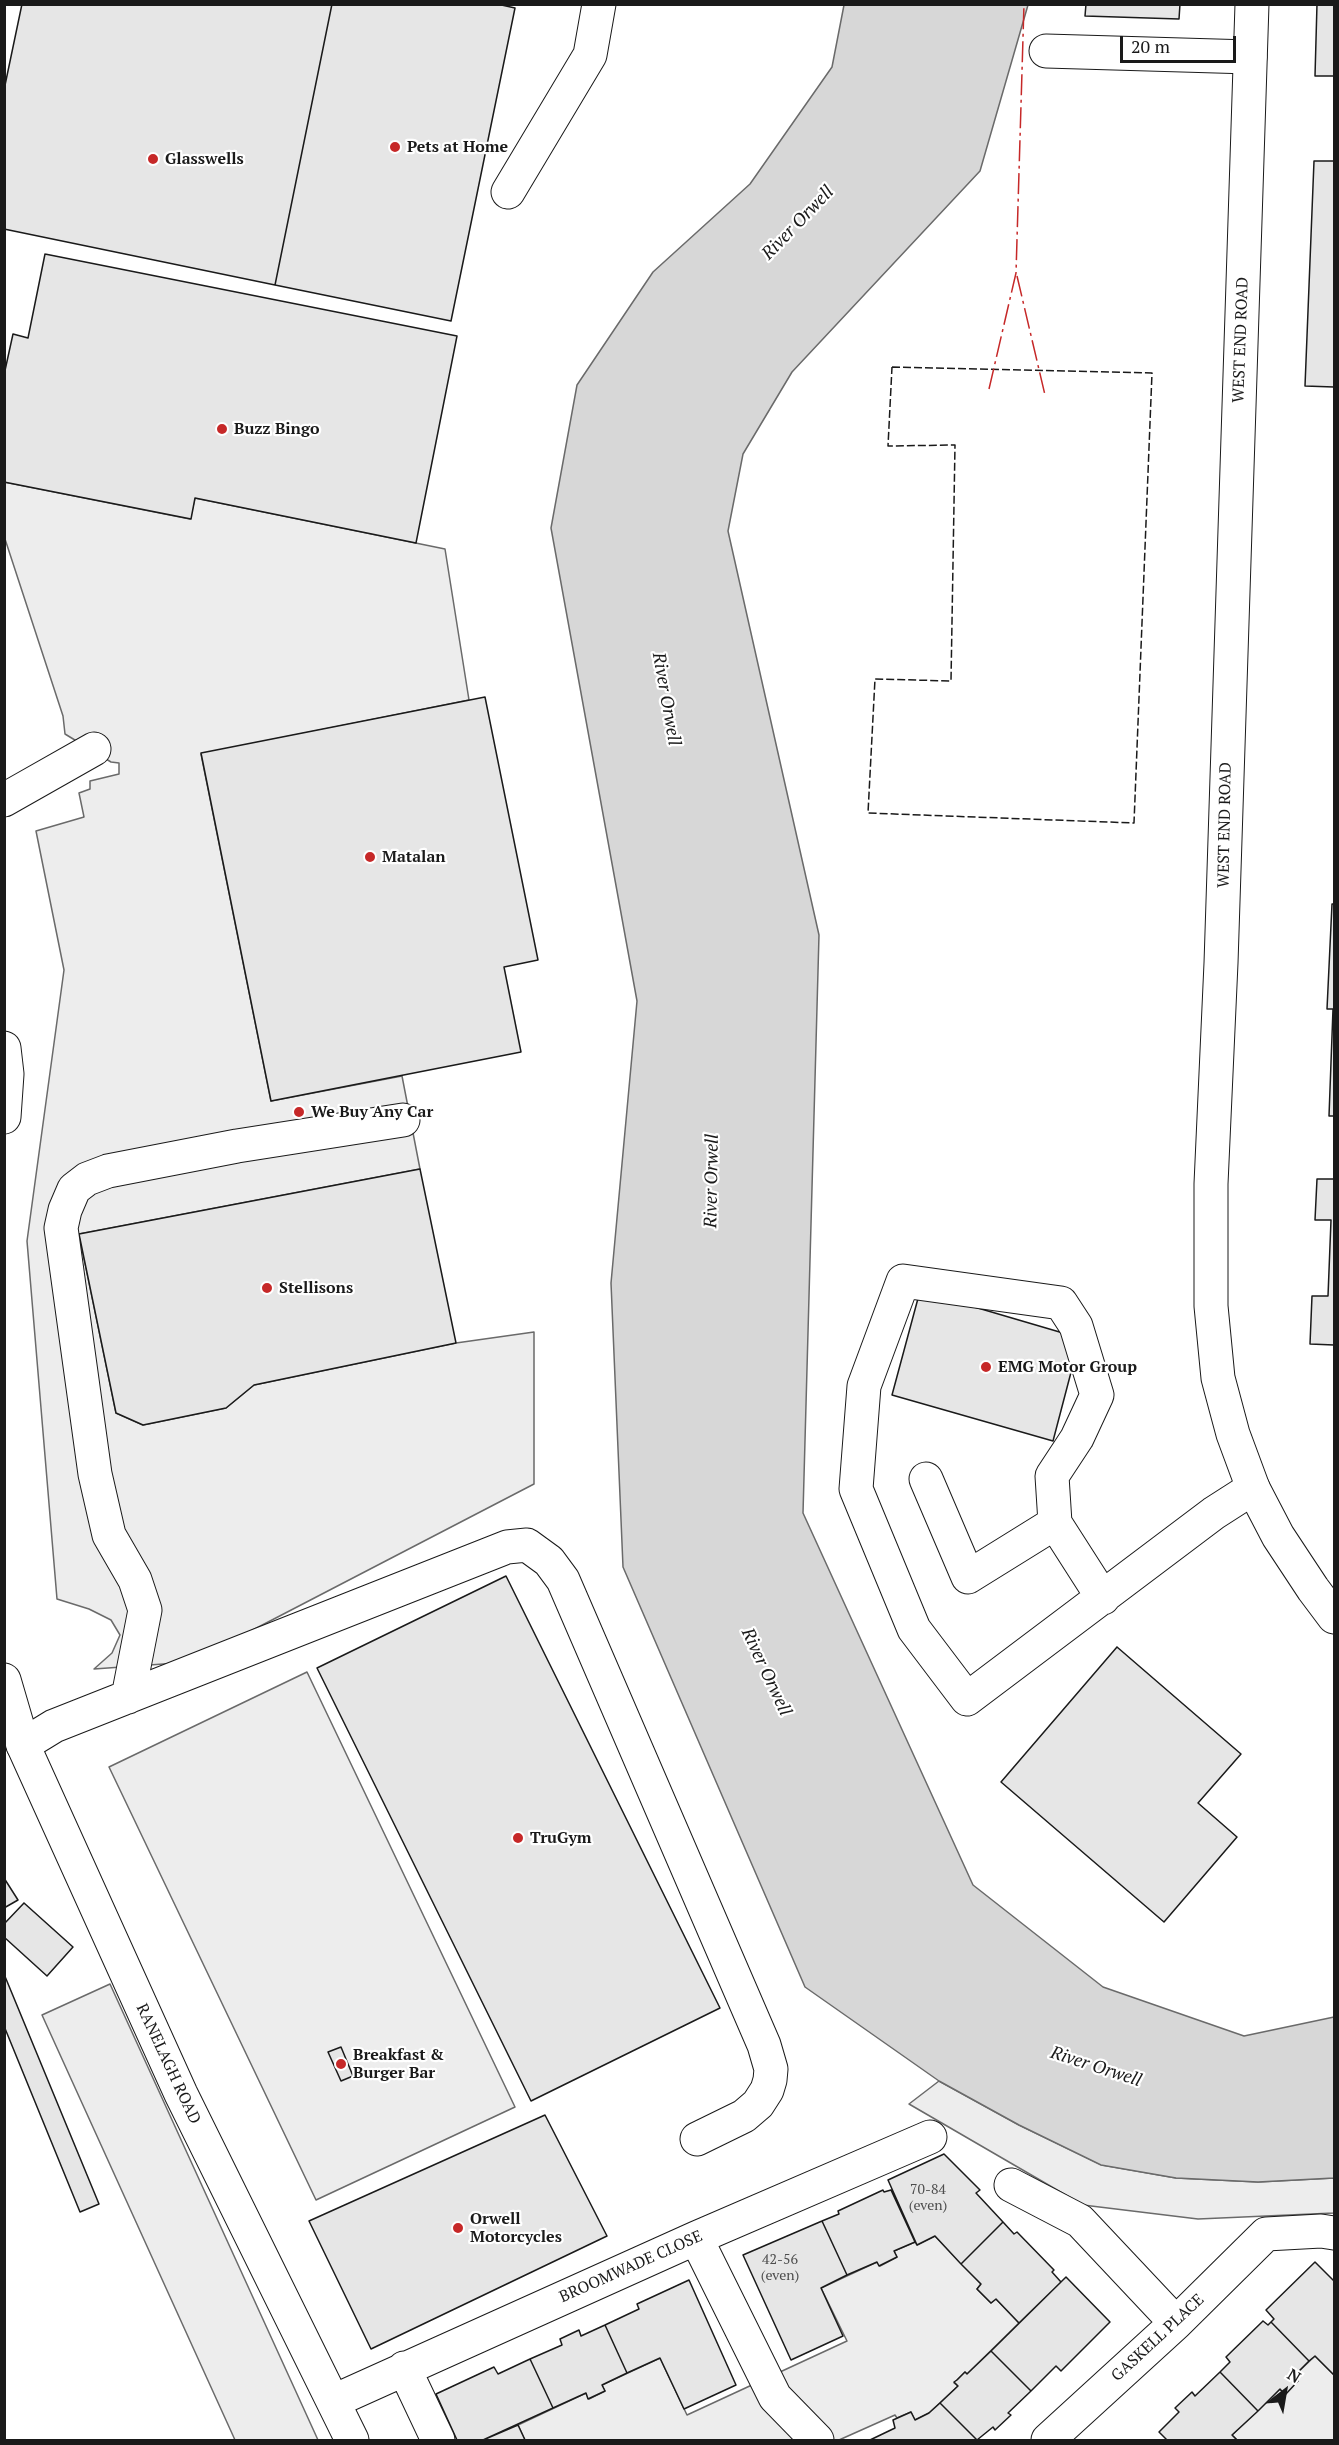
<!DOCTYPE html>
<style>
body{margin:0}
#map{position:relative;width:1339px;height:2445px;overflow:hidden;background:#fff;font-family:"PT Serif",serif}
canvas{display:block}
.frame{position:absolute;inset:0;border:6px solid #1a1a1a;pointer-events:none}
.north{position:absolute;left:1255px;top:2361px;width:60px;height:60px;-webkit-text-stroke:4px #fff;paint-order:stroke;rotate:31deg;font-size:16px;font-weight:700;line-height:24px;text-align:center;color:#1a1a1a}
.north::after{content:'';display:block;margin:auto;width:21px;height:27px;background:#1a1a1a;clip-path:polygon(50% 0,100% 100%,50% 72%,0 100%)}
.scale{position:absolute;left:1120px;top:36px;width:116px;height:27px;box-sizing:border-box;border:3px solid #1a1a1a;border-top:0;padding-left:8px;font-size:18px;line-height:21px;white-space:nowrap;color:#1a1a1a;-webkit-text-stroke:4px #fff;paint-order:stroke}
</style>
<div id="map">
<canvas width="1339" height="2445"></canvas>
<div class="frame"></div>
<div class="north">N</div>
<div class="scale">20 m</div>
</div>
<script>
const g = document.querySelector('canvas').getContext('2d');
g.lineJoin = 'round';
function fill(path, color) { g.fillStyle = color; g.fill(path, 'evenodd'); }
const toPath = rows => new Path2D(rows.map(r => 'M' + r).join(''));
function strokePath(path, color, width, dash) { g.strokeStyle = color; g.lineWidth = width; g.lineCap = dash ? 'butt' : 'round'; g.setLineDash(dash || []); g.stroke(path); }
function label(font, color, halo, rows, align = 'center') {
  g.font = font + ' "PT Serif",serif'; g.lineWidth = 4.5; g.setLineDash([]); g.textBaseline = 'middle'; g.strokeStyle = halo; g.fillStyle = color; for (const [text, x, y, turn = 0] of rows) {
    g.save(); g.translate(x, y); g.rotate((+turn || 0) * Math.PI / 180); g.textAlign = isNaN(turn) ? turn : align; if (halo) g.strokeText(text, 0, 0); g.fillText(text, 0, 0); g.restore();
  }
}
const built = toPath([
 [4,482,190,519,195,498,445,549,469,700,201,754,271,1101,402,1076,420,1169,79,1234,116,1413,143,1425,226,1408,254,1385,456,1343,534,1332,534,1484,191,1662,94,1669,112,1653,120,1635,111,1620,89,1609,57,1599,27,1241,64,970,36,831,84,817,79,793,90,789,90,781,119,774,119,763,111,762,65,734,63,716,5,539,4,482],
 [307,1672,515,2107,316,2200,109,1767,307,1672],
 [110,1984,318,2440,235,2440,42,2015,110,1984],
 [939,2081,1019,2125,1102,2165,1176,2178,1258,2182,1334,2178,1334,2213,1198,2219,1083,2205,909,2104,939,2081],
 [935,2236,981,2284,977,2289,991,2303,996,2299,1019,2323,967,2374,965,2372,954,2383,958,2386,929,2413,915,2420,911,2412,897,2418,895,2415,839,2440,525,2440,518,2425,586,2393,589,2399,605,2391,602,2385,660,2358,687,2415,847,2341,821,2288,877,2262,880,2266,897,2257,894,2251,915,2242,917,2245,935,2236],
 [1315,2356,1334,2375,1334,2440,1237,2440,1232,2435,1280,2389,1285,2394,1298,2381,1294,2376,1315,2356]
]);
const water = toPath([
 [844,5,1028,5,980,171,792,372,743,454,728,531,819,935,803,1513,973,1885,1103,1987,1244,2036,1334,2017,1334,2178,1258,2182,1176,2178,1101,2165,1019,2125,939,2081,805,1987,623,1567,611,1283,637,1001,551,528,577,385,653,272,750,184,832,67,844,5]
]);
const building = toPath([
 [22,4,332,4,275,285,4,229,4,90,22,4],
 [332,4,497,4,515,8,451,321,275,285,332,4],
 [1086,4,1180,4,1179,19,1085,16,1086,4],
 [1317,4,1334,4,1334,76,1315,76,1317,4],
 [1314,161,1334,161,1334,387,1305,386,1314,161],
 [45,254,457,336,416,543,195,498,191,519,4,482,4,375,13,334,28,338,45,254],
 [485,697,538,960,504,967,521,1052,271,1101,201,753,485,697],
 [1332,904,1334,904,1334,1116,1329,1116,1333,1009,1327,1009,1332,904],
 [420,1169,456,1343,254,1385,226,1408,143,1425,116,1413,79,1234,420,1169],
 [1317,1179,1334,1179,1334,1345,1310,1344,1312,1296,1328,1296,1331,1220,1315,1220,1317,1179],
 [920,1291,1080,1338,1053,1441,892,1395,920,1291],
 [506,1576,720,2008,531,2101,317,1668,506,1576],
 [1117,1647,1241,1754,1198,1803,1237,1837,1164,1922,1001,1782,1117,1647],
 [4,1878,18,1900,4,1908,4,1878],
 [24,1903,73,1947,47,1976,4,1937,4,1924,24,1903],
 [4,1974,99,2204,80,2212,4,2026,4,1974],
 [341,2047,353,2076,341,2081,328,2052,341,2047],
 [545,2115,607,2236,371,2349,309,2221,545,2115],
 [944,2154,980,2190,976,2193,1003,2222,961,2264,935,2236,917,2245,888,2180,944,2154],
 [883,2190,884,2192,891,2190,915,2242,894,2251,897,2257,879,2266,877,2262,847,2275,822,2221,839,2214,838,2211,883,2190],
 [822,2221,847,2275,821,2288,843,2336,791,2360,743,2255,822,2221],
 [1003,2222,1014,2234,1017,2232,1054,2270,1052,2272,1061,2282,1019,2323,996,2299,991,2303,977,2289,981,2284,961,2264,1003,2222],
 [1315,2262,1334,2281,1334,2375,1315,2356,1309,2361,1271,2322,1274,2319,1266,2310,1315,2262],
 [1066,2277,1110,2322,1061,2371,1056,2366,1031,2391,991,2351,1066,2277],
 [689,2280,736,2385,684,2409,660,2358,627,2373,605,2325,639,2309,637,2304,689,2280],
 [1263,2321,1268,2325,1271,2322,1309,2361,1294,2376,1298,2381,1285,2395,1280,2389,1258,2411,1220,2372,1230,2362,1226,2357,1263,2321],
 [605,2325,627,2373,602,2385,605,2391,588,2399,586,2393,553,2408,530,2359,562,2345,560,2339,579,2330,581,2336,605,2325],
 [991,2351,1031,2391,1008,2413,1011,2415,995,2430,993,2427,977,2440,940,2403,958,2386,954,2382,957,2380,965,2372,967,2374,991,2351],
 [530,2359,553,2408,483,2440,457,2440,436,2394,494,2367,498,2374,530,2359],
 [1220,2372,1258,2411,1232,2435,1237,2440,1167,2440,1159,2432,1179,2412,1175,2408,1192,2392,1195,2396,1220,2372],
 [940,2403,977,2440,870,2440,895,2428,893,2420,911,2412,915,2420,929,2413,940,2403],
 [518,2425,525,2440,483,2440,518,2425]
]);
const minor = toPath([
 [1046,51,1250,57],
 [508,192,590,55,599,4],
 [4,800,94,749],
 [926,1479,968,1577,1055,1523,1103,1598],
 [1055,1523,1052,1476,1077,1438,1097,1395,1076,1326,1061,1303,903,1281,864,1386,856,1489,914,1629,967,1699,1214,1513,1253,1488],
 [128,1697,145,1610,135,1580,109,1535,95,1474,61,1228,65,1210,74,1189,87,1179,108,1171,237,1146,403,1120],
 [23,1745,54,1726,507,1547,527,1545,549,1561,563,1580,764,2045,771,2069,770,2080,767,2090,758,2104,744,2116,697,2139],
 [1011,2185,1080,2221,1176,2323],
 [696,2238,775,2397,817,2440],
 [404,2368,438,2440],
 [334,2401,696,2238,930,2137],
 [1048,2440,1176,2323,1266,2234,1321,2231,1334,2233]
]);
const major = toPath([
 [1252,4,1221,963,1211,1184,1211,1306,1218,1378,1233,1434,1253,1488,1278,1536,1313,1589,1334,1617],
 [4,1048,7,1074,4,1117],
 [4,1680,23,1745,181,2094,352,2440]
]);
const fence = toPath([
 [892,367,1152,373,1134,823,868,813,875,679,951,681,955,445,888,446,892,367]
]);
const power = toPath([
 [1017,276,1045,395],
 [989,389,1016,273,1024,4]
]);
const markers = [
 [395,147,6,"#c62828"],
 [153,159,6,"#c62828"],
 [222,429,6,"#c62828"],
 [370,857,6,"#c62828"],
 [299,1112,6,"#c62828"],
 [267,1288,6,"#c62828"],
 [986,1367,6,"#c62828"],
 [518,1838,6,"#c62828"],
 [341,2064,6,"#c62828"],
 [458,2228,6,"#c62828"]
];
const numberNames = [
 ["70-84",928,2190],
 ["(even)",928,2206],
 ["42-56",780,2260],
 ["(even)",780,2276]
];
const poiNames = [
 ["Pets at Home",407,147],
 ["Glasswells",165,159],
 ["Buzz Bingo",234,429],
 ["Matalan",382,857],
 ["We Buy Any Car",311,1112],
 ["Stellisons",279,1288],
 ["EMG Motor Group",998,1367],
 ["TruGym",530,1838],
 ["Breakfast &",353,2055],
 ["Burger Bar",353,2073],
 ["Orwell",470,2219],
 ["Motorcycles",470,2237]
];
const streetNames = [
 ["WEST END ROAD",1241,340,-88],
 ["WEST END ROAD",1225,825,-89],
 ["RANELAGH ROAD",168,2064,65],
 ["BROOMWADE CLOSE",631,2267,-24],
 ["GASKELL PLACE",1158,2338,-43]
];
const waterNames = [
 ["River Orwell",798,223,-46],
 ["River Orwell",666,699,80],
 ["River Orwell",712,1181,-89],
 ["River Orwell",766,1672,65],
 ["River Orwell",1096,2067,18]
];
fill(built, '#ededed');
strokePath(built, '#6a6a6a', 1.5);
fill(water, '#d7d7d7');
strokePath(water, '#6a6a6a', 1.5);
fill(building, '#e6e6e6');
strokePath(building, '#1a1a1a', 1.5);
strokePath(minor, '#1a1a1a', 35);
strokePath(major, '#1a1a1a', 35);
strokePath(minor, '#fff', 33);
strokePath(major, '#fff', 33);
strokePath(fence, '#1a1a1a', 1.5, [8, 3]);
strokePath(power, '#c62828', 1.5, [21, 4.5, 3, 4.5]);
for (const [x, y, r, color] of markers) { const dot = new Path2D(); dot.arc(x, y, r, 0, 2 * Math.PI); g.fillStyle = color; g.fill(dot); strokePath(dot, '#fff', 2); }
label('14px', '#4d4d4d', null, numberNames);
label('bold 16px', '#1a1a1a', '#fff', poiNames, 'left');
label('16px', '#1a1a1a', '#fff', streetNames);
label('italic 18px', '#1a1a1a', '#fff', waterNames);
</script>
